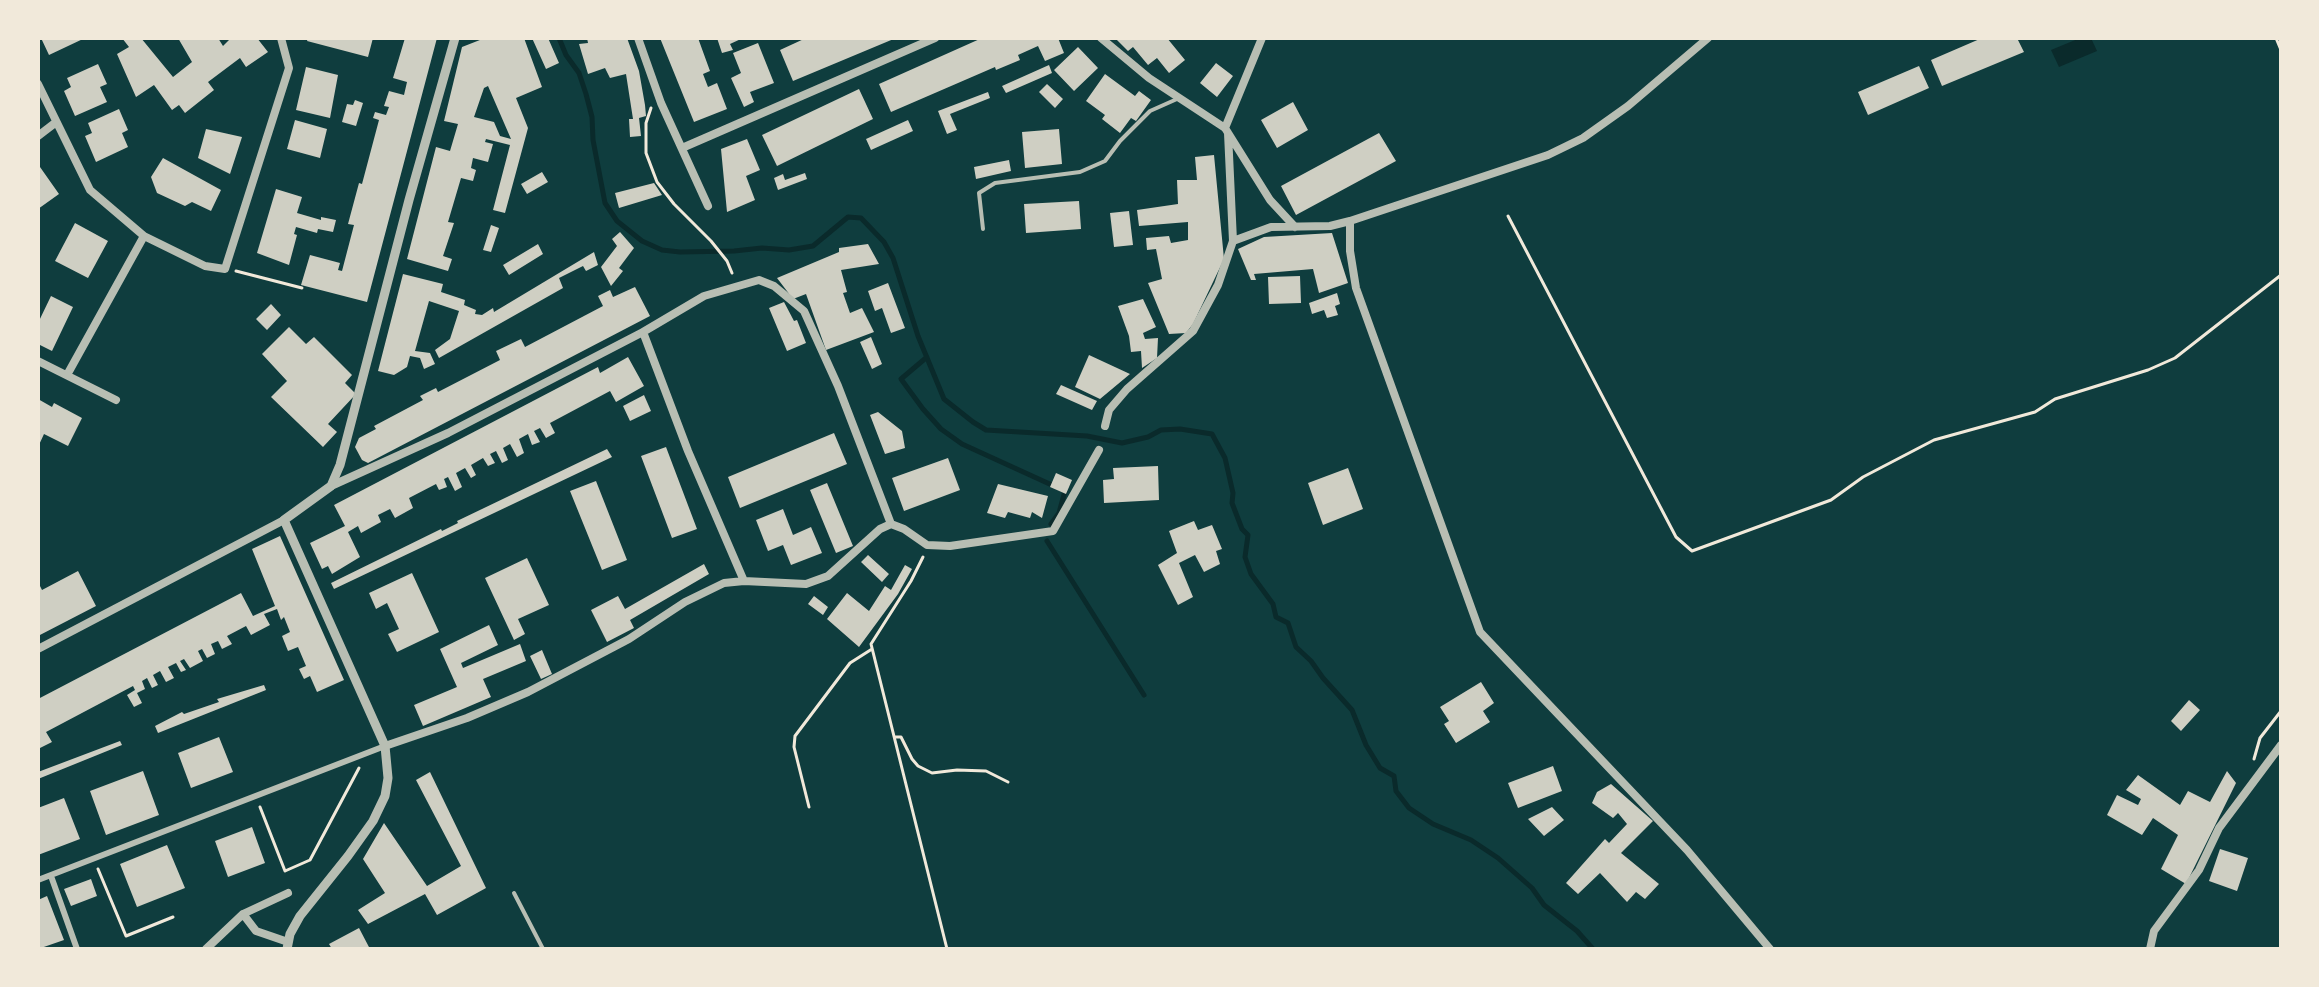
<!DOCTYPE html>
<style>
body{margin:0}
#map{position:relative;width:2319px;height:987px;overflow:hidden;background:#0f3d3e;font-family:Arial,sans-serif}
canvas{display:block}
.frame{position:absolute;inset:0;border:40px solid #f1e9da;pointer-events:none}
</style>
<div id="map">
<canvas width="2319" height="987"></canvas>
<div class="frame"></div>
</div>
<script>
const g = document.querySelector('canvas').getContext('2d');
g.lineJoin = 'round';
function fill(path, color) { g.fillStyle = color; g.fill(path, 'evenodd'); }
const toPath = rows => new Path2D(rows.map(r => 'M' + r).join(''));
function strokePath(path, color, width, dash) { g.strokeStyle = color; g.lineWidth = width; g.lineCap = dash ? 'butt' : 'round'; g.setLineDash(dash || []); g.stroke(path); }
const water = toPath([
 [2080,38,2091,38,2097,51,2059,67,2051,50]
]);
const stream = toPath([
 [559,38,566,55,579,73,586,94,592,117,593,140,605,203,617,221,642,241,662,250,680,252,734,251,762,248,789,250,813,246,848,217,861,218,884,242,893,258,918,336,944,399,973,422,986,430,1087,436,1122,443,1148,437,1161,430,1180,429,1212,434,1225,458,1233,493,1232,503,1242,529,1248,535,1245,557,1251,574,1273,604,1276,617,1288,623,1296,647,1311,661,1323,678,1352,710,1366,745,1380,768,1394,776,1396,791,1409,808,1433,824,1471,840,1498,858,1532,888,1544,905,1577,931,1593,949],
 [927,357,901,379,923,409,941,429,962,444,1065,491,1059,513,1051,524],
 [1047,541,1144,695]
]);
const building = toPath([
 [41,38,85,38,49,55],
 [122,38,141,38,173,77,192,62,178,38,218,38,223,46,231,38,257,38,268,52,246,67,240,58,208,82,214,90,185,113,179,105,172,110,154,85,136,97,117,54,129,47],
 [308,38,373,38,368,57,307,41],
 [405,38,437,38,367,302,301,285,310,255,340,263,338,270,342,271,354,225,348,224,359,183,362,184,379,120,373,118,375,112,386,115,389,107,384,106,389,91,404,95,407,82,393,78],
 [485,38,524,38,542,87,516,98,528,128,505,213,493,210,510,145,486,139,485,142,493,144,488,162,473,158,471,168,476,170,473,181,461,178,448,222,454,223,443,256,452,259,448,271,407,259,436,147,450,151,458,124,444,121,462,47],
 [488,86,511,139,500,136,494,122,474,117,484,88],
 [532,38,548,38,559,63,546,69],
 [587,38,627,38,639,71,645,105,646,116,639,118,641,136,630,137,629,119,633,119,626,74,610,78,605,68,588,74,579,44,588,43],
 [660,38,698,38,710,71,703,74,708,87,717,83,727,109,694,122],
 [717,38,743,38,730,44,733,50,722,53],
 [806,38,896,38,793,81,780,50],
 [982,38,1058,38,1064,53,1045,61,1038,46,1018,55,1020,60,996,70,995,67,891,112,879,84],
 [1115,38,1167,38,1185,60,1169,73,1157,58,1148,65,1133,47,1128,51],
 [1982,38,2017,38,2024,52,1942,86,1931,60],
 [758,43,774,83,750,92,754,102,744,107,731,78,741,73,733,53],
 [1078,47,1098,68,1074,91,1054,70],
 [1216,63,1233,76,1217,97,1200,83],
 [98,64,107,84,100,87,107,102,75,116,64,91,71,87,67,78],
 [1049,65,1052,73,1006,93,1002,86],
 [1919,66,1929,88,1868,115,1858,92],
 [306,67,338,75,330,118,296,110],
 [1105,74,1135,96,1139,91,1151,100,1136,121,1131,118,1120,133,1102,119,1105,115,1086,101],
 [1047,84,1063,99,1055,108,1039,92],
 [859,89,873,119,777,166,762,135],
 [988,92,990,98,950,114,957,130,947,134,938,111],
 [355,100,363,103,356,126,342,122,347,104,353,105],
 [1293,102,1308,130,1277,148,1261,120],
 [119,109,128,130,122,133,128,147,96,162,85,136,92,133,88,123],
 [295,120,327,129,320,158,287,149],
 [908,120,913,131,871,150,866,139],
 [206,129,242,137,230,174,198,158],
 [1059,129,1062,164,1025,168,1022,132],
 [1379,133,1396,161,1296,215,1281,186],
 [747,139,760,170,746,176,755,200,727,212,721,149],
 [1214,155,1224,259,1193,324,1186,333,1169,334,1148,283,1162,279,1156,249,1147,250,1146,238,1169,236,1171,243,1188,240,1188,222,1139,226,1137,210,1178,204,1177,180,1197,180,1195,157],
 [163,158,221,190,211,211,192,202,185,206,157,193,151,177],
 [1009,160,1011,171,976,179,974,167],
 [40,167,59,194,38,209,38,168],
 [542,172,548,182,527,194,521,184],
 [805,173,807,179,778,190,774,178,783,174,785,180],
 [654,183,662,195,619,208,615,193],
 [276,189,302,197,297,213,321,220,321,217,336,220,333,232,318,229,317,233,296,227,294,234,297,235,289,265,257,253],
 [1079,201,1081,229,1026,233,1024,204],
 [1129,211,1133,245,1114,247,1110,213],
 [75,223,108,241,88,278,55,261],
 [491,225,499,228,491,252,483,250],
 [620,232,634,248,619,268,623,271,611,286,601,267,617,246,612,239],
 [1332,233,1348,283,1319,293,1313,269,1254,274,1256,280,1251,280,1238,249,1264,237],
 [538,244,543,254,509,275,503,265],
 [868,244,879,264,841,270,847,292,843,293,850,313,862,308,874,332,826,350,806,294,793,299,777,278,839,252,839,248],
 [594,252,598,265,586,271,583,266,559,278,563,288,439,358,435,350,450,339,459,311,429,301,415,351,430,353,435,364,424,369,420,358,410,356,407,367,394,375,378,371,403,274,443,284,441,292,465,300,464,305,476,310,475,314,482,315,493,308,494,312],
 [1300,276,1301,303,1269,304,1268,277],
 [888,283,905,328,891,333,882,308,875,311,868,291],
 [635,287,650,316,368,463,362,460,355,447,359,438,376,429,374,426,423,400,420,396,436,388,438,392,500,360,496,351,521,339,525,347,603,306,598,296,610,290,613,297],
 [1337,293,1340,304,1335,306,1338,315,1327,318,1324,310,1312,314,1309,303],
 [51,296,73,307,52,351,38,344,38,323],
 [1143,299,1156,327,1143,333,1145,339,1158,338,1157,358,1142,368,1141,351,1131,352,1129,336,1118,306],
 [784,302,794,321,797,320,806,343,787,351,769,308],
 [271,304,281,315,267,330,256,319],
 [289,327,306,344,314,337,352,375,345,383,356,394,328,424,337,432,323,447,271,397,287,381,262,354],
 [871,337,882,364,872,369,860,342],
 [1089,355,1130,374,1100,399,1075,387],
 [628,357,644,386,616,402,610,391,550,423,555,433,546,438,540,428,534,431,540,442,532,445,528,434,519,439,524,453,517,457,510,444,503,448,508,460,502,463,496,451,490,454,495,463,488,466,483,458,471,465,476,475,471,478,465,468,456,473,462,487,455,491,448,477,444,479,447,487,439,490,436,484,409,498,413,508,395,518,390,509,378,515,381,522,361,533,358,526,348,532,360,557,332,574,328,566,322,569,310,543,345,526,334,505,598,367,600,373],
 [1061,385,1097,401,1092,410,1056,394],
 [644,395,651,411,630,421,623,406],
 [38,399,52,407,54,403,82,418,68,446,44,434,38,447],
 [878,412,902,431,905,448,885,454,870,415],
 [834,433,847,464,740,508,728,477],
 [666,447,697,529,672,538,641,456],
 [607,449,612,457,334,589,331,583,441,529,442,531,458,523,457,521],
 [948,458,960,490,904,511,892,478],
 [1158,466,1159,500,1104,503,1103,480,1114,479,1113,468],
 [1348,468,1363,509,1323,525,1308,483],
 [1056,473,1072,480,1066,494,1050,487],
 [596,481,627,560,602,570,570,491],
 [827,483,853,546,836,553,810,490],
 [998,484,1048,496,1042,518,1032,512,1030,518,1008,512,1005,518,987,513],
 [783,509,793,535,811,527,822,553,791,565,783,545,768,551,756,520],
 [1194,521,1198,530,1212,525,1222,549,1216,551,1220,564,1204,572,1195,555,1179,563,1193,597,1178,605,1158,565,1177,553,1169,531],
 [280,536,344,680,317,692,310,676,304,679,299,669,306,666,298,647,288,651,282,636,290,632,284,617,281,620,277,609,264,614,270,625,251,635,246,626,227,636,232,644,222,649,218,641,211,644,215,654,207,658,202,649,198,651,203,661,190,668,184,659,180,661,186,670,181,672,176,663,168,667,174,678,166,682,160,671,153,675,158,685,152,688,147,678,142,681,145,689,137,693,142,703,134,707,127,695,135,690,133,686,46,732,52,742,38,749,38,699,241,593,253,616,275,606,252,549],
 [868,555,889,574,882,582,861,562],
 [527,558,549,605,518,619,525,634,514,640,485,578],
 [704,564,709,574,630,620,634,628,607,642,591,610,618,596,625,609],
 [905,565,912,569,898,594,859,647,827,619,847,593,869,611,885,586,891,590],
 [78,571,96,606,38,636,38,582,42,590],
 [412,573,439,632,397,652,388,634,399,629,387,603,376,609,369,593],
 [814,596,828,607,823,615,808,604],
 [489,625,498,645,461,663,463,668,520,644,526,661,483,679,491,697,423,726,414,705,457,687,440,649],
 [542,650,552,674,541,679,530,656],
 [1481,682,1494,703,1483,711,1490,722,1456,743,1444,724,1449,721,1440,707],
 [264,685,266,690,158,733,155,726,182,712,184,714,219,702,217,699],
 [2189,700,2200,710,2181,731,2171,721],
 [219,737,233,772,191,788,178,753],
 [120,741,122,745,38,779,38,772],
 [1553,766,1562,791,1518,808,1508,783],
 [143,771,159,815,106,835,90,791],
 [2227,771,2236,783,2186,884,2161,869,2178,835,2153,818,2142,835,2107,815,2117,795,2138,805,2141,799,2126,790,2138,775,2180,805,2188,791,2210,802],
 [430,772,486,888,437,915,425,894,368,924,358,910,385,893,363,859,384,823,427,886,461,866,416,780],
 [1611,784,1653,821,1621,853,1659,884,1645,899,1636,892,1627,902,1600,873,1578,894,1566,883,1605,839,1609,843,1627,824,1618,813,1613,818,1592,803,1597,792],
 [64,798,80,839,38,855,38,808],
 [1552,807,1564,820,1544,836,1528,819],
 [252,827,265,863,228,877,215,841],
 [167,845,185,888,137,907,120,864],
 [2220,849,2248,858,2237,891,2209,881],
 [91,879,97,896,71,906,64,889],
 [47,896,64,940,38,949,38,900],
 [359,928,370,949,332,949,329,944]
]);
const path = toPath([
 [2276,38,2281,50],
 [651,108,646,123,646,153,657,182,674,204,711,241,727,261,732,273],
 [1508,216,1676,537,1692,551,1831,500,1863,477,1934,440,2035,412,2055,399,2148,370,2175,358,2281,275],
 [236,271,302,288],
 [923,557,911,581,871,644,947,949],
 [895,737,901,737,912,759,918,766,932,773,957,770,986,771,1008,782],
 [2254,759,2260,738,2281,711],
 [260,807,285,871,310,860,359,768],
 [809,807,794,747,795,736,850,663,872,649],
 [98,869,126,936,173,917]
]);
const service = toPath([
 [983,229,979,193,995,183,1080,172,1105,161,1120,141,1150,111,1177,99],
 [514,893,543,949]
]);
const pedestrian = toPath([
 [51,876,77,949],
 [38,880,385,746]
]);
const minor = toPath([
 [638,38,661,103,708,206],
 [1101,38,1149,78,1225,128,1270,200,1295,227],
 [38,84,90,190,144,236,205,266,225,269,289,68,281,38],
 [1225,128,1262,38],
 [1228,133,1233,241],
 [38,136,55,123],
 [682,148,935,38],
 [1350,221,1350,251,1356,288,1480,632,1687,850,1770,949],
 [643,332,688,451,744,581],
 [38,361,116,400],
 [67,375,144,236],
 [1105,426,1109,410,1127,389,1193,331,1218,285,1233,241,1271,227,1330,226,1350,221,1548,155,1583,138,1628,106,1708,38],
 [331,486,448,433,643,332,704,296,759,280,774,286,804,311,838,386,891,524],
 [38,649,284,520],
 [385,746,467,718,528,692,629,639,685,602,724,583,744,581,806,584,828,576,880,529,891,524,904,529,927,545,950,546,1053,531,1099,450],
 [243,914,256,931,288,942],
 [206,949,243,914,288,893],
 [2150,949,2154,931,2199,870,2219,828,2281,745]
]);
const tertiary = toPath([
 [287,949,290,934,300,916,348,856,373,821,385,796,388,778,385,746,284,520,331,486,340,465,409,200,455,38]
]);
fill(water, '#0a2a2b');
strokePath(stream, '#0a2a2b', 5);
fill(building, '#cfcfc3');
strokePath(path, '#f1e9da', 3);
strokePath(service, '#b8beb3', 4);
strokePath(pedestrian, '#b8beb3', 6);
strokePath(minor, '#b8beb3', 8);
strokePath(tertiary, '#b8beb3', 9);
</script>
